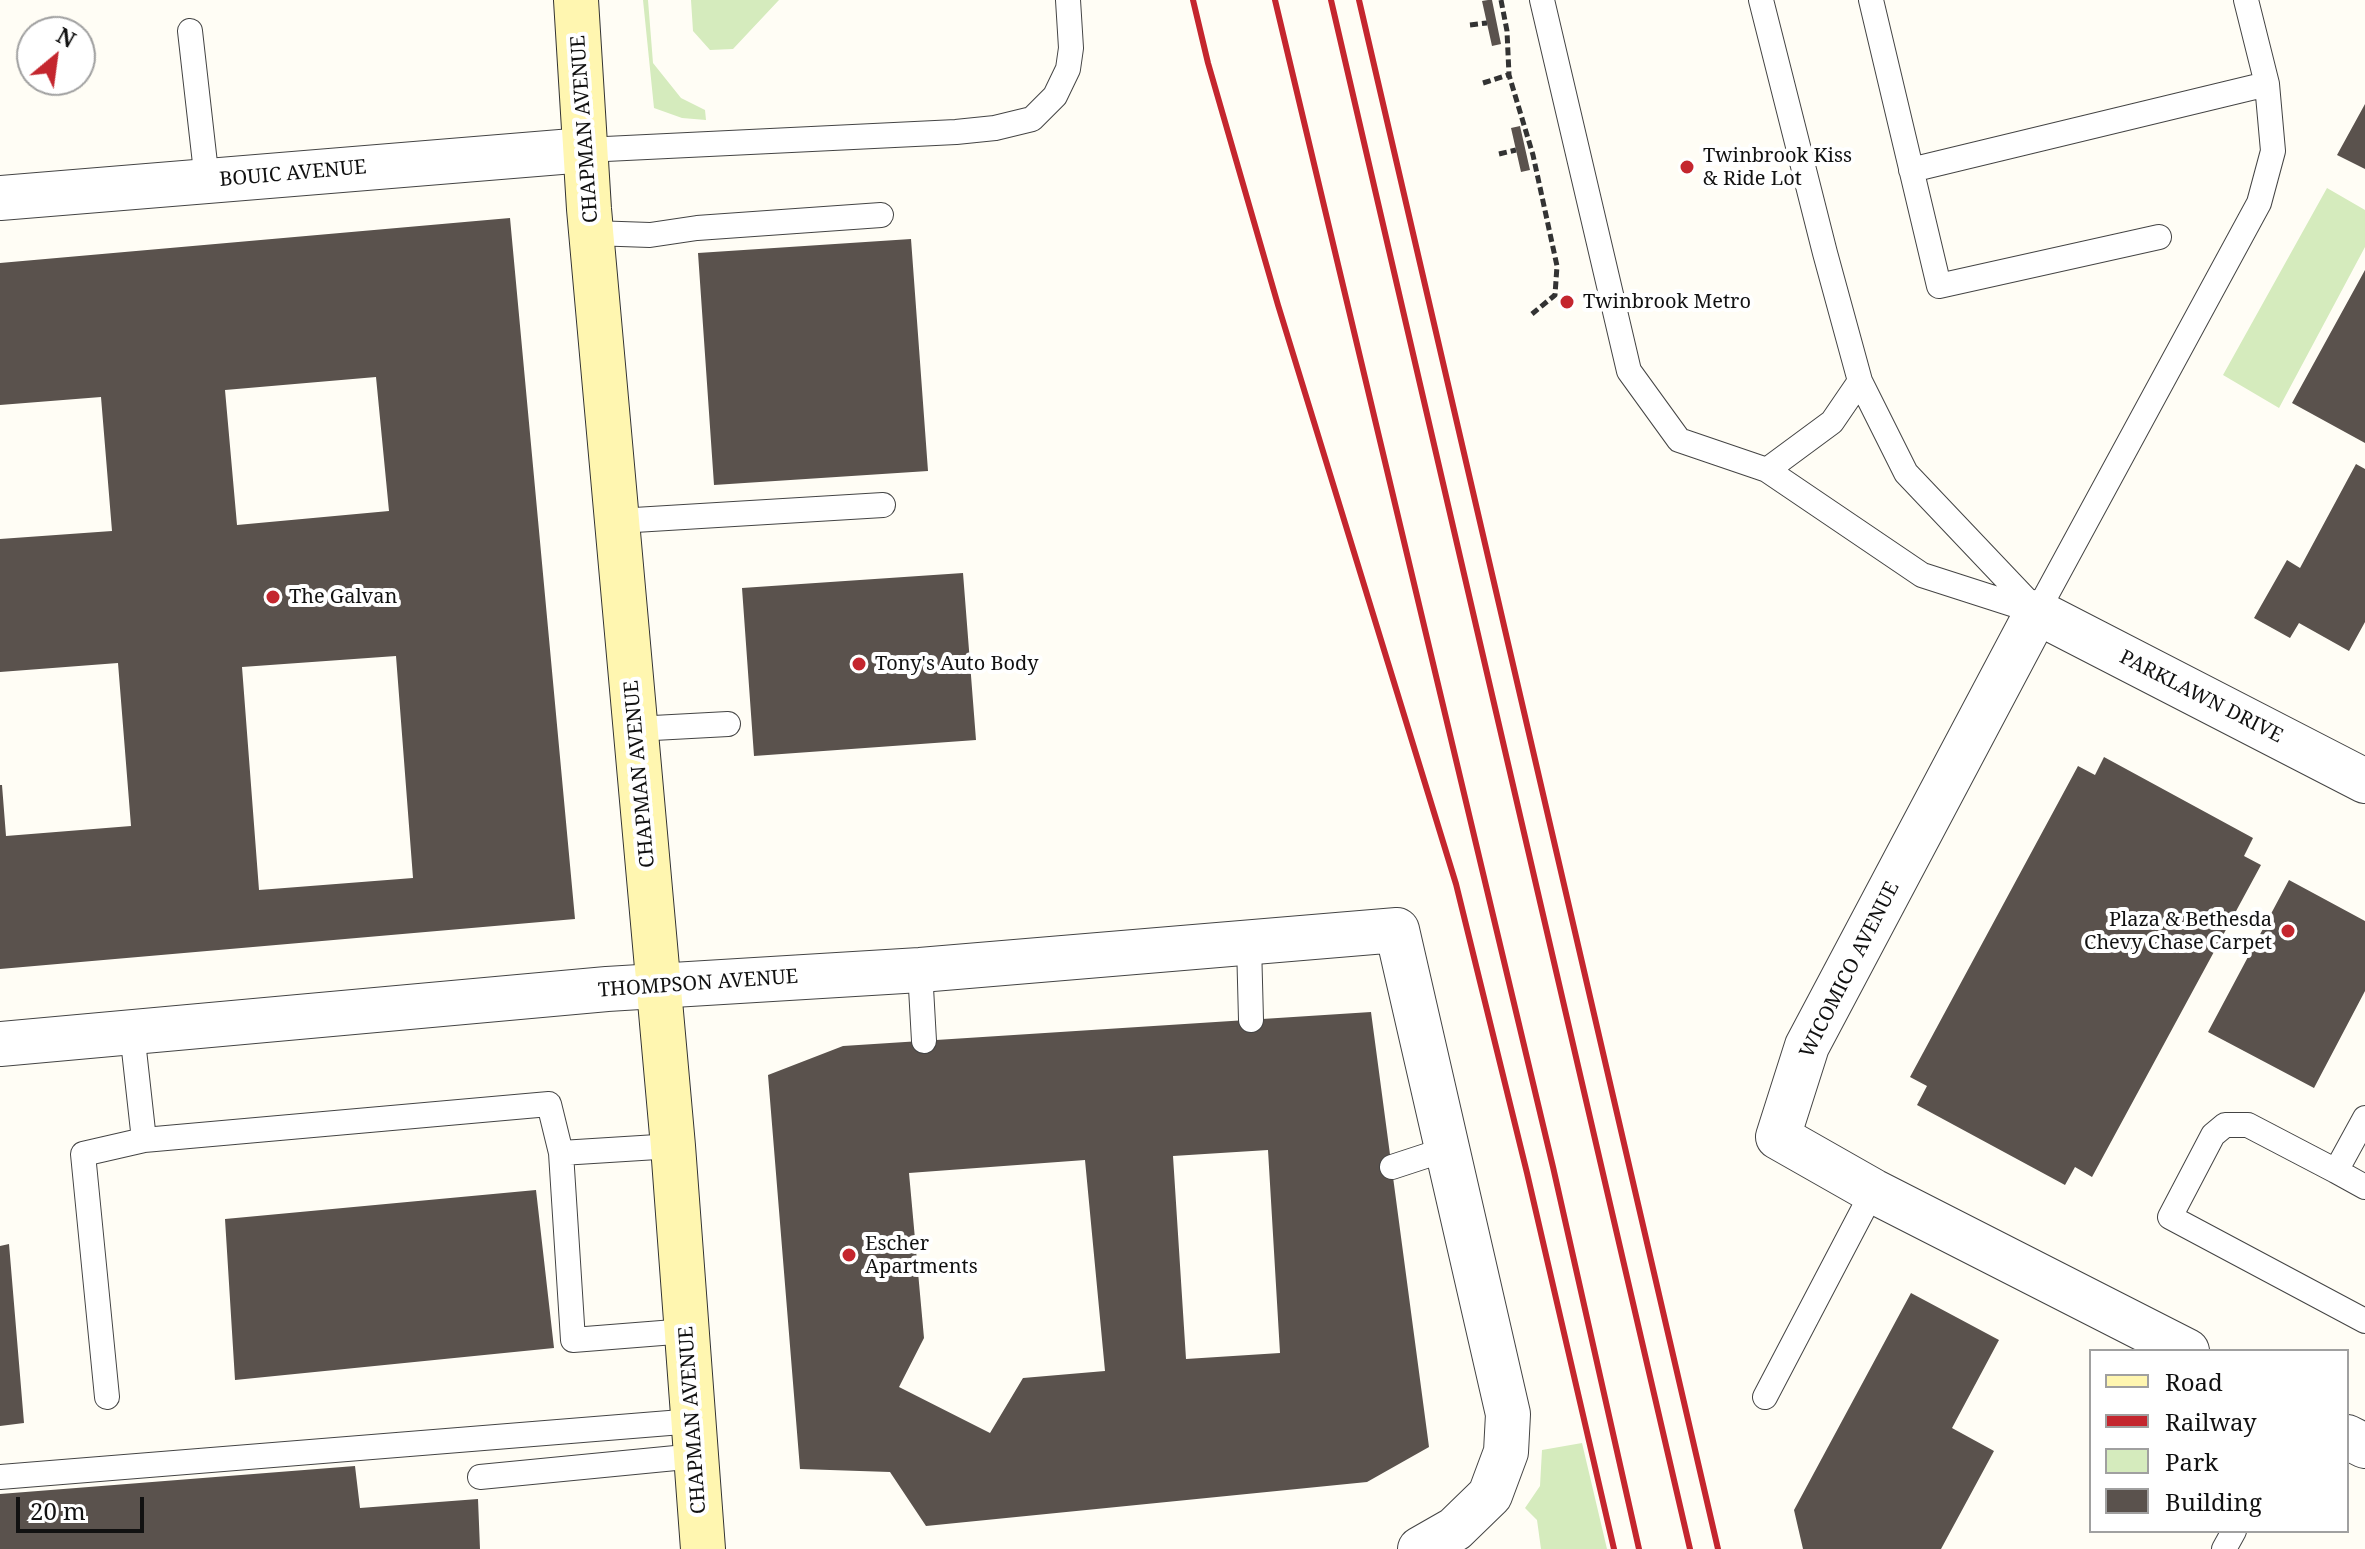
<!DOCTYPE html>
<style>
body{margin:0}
#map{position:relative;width:2365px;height:1549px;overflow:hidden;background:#fffdf5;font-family:"Noto Serif",serif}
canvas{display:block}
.legend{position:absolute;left:2089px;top:1349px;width:260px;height:184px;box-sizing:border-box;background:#fff;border:2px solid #a0a0a0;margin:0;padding:10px 14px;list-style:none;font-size:24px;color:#111}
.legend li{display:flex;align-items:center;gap:16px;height:40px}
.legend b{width:40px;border:2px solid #a0a0a0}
.north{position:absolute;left:16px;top:16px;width:80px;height:80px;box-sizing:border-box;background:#fff;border:2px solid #a0a0a0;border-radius:50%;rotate:29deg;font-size:22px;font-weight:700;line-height:32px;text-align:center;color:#111}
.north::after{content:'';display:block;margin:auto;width:28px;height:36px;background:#c4262e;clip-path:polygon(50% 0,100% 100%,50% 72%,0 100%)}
.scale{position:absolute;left:16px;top:1497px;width:128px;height:36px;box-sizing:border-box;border:4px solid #111;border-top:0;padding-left:10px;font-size:24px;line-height:28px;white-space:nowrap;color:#111;-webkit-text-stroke:6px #fff;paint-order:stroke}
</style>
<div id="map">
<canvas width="2365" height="1549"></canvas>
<ul class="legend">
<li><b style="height:10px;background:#fff6b0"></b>Road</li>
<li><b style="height:10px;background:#c4262e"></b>Railway</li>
<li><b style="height:22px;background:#d5ebbd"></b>Park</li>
<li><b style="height:22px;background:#5a524d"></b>Building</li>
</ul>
<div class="north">N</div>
<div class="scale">20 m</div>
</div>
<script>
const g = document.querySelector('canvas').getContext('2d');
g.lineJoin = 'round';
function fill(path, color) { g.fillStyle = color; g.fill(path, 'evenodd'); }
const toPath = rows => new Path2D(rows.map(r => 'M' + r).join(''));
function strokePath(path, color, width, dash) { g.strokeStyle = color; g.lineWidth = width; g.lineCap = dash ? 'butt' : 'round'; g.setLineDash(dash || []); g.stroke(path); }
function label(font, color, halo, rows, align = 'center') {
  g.font = font + ' "Noto Serif",serif'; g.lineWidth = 8; g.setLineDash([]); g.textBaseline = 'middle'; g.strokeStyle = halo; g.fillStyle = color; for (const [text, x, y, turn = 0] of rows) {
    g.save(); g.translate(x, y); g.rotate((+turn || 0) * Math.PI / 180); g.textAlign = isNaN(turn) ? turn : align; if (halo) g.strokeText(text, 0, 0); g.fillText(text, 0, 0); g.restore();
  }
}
const green = toPath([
 [643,0,648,0,653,63,681,98,705,110,706,120,682,118,654,108],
 [691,0,779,0,733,49,710,50,693,31],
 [2327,188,2365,210,2365,247,2279,408,2223,375],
 [1582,1443,1607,1549,1541,1549,1537,1520,1525,1508,1540,1486,1542,1450]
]);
const building = toPath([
 [1488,0,1492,0,1501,44,1492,46,1482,1],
 [2365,104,2365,169,2337,155],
 [1520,126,1530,170,1521,172,1511,128],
 [510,218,575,919,0,969,0,785,2,785,6,836,131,826,118,663,0,672,0,539,112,531,101,397,0,405,0,263],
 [376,377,389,511,237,525,225,390],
 [396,656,413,878,259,890,242,667],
 [911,239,928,471,714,485,698,253],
 [2365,270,2365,443,2292,403],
 [2356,464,2365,469,2365,622,2349,651,2299,623,2290,638,2254,618,2287,560,2300,568],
 [963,573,976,740,754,756,742,588],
 [2104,757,2253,838,2244,856,2261,865,2092,1177,2075,1167,2065,1185,1917,1105,1927,1086,1910,1077,2078,766,2095,775],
 [2289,880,2365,921,2365,991,2314,1088,2208,1032],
 [1371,1012,1429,1447,1367,1482,926,1526,890,1472,800,1469,768,1075,843,1046],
 [1268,1150,1280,1353,1186,1359,1173,1156],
 [1085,1160,1105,1371,1023,1378,990,1433,899,1387,924,1338,909,1173],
 [536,1190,554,1348,235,1380,225,1219],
 [9,1244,24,1423,0,1426,0,1246],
 [1911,1293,1999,1340,1952,1428,1994,1451,1941,1549,1803,1549,1794,1510],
 [355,1466,360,1508,478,1499,480,1549,0,1549,0,1494]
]);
const path = toPath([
 [1501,0,1507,31,1509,75,1533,155,1557,266,1555,295,1532,314],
 [1470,25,1487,23],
 [1483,83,1508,75],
 [1499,154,1516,150]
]);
const lane = toPath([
 [1542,0,1629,371,1679,440,1767,470,1922,575,2037,612],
 [1761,0,1825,253,1860,381,1906,473,2036,610],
 [1871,0,1939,286,2159,237],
 [190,31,207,181],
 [585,150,956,132,995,128,1032,119,1055,96,1068,69,1071,48,1068,0],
 [1911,170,2267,84],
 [592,233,650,235,697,228,881,215],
 [1767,470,1832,422,1860,381],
 [618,521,883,505],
 [2037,612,2259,203,2273,151,2267,84,2246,0],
 [635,729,728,724],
 [1249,944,1251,1020],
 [920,970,924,1041],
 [132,1032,144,1140,549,1104,561,1153,673,1146],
 [2365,1118,2336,1171,2365,1187],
 [561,1153,573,1340,687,1331],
 [1392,1167,1447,1149],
 [2336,1171,2248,1125,2225,1125,2213,1135,2170,1217,2365,1321],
 [107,1397,83,1154,144,1140],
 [1765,1397,1873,1191],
 [0,1477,694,1421],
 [480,1477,696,1456],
 [2224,1549,2234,1531]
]);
const street = toPath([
 [0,198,585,150],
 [0,1044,607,989,920,970,1397,930,1508,1414,1506,1452,1490,1495,1455,1529,1420,1549],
 [2187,1351,1873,1191,1778,1137,1807,1046,2037,612,2365,781],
 [2347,1437,2365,1446]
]);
const secondary = toPath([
 [576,0,589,209,673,1146,703,1549]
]);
const rail = toPath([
 [1193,0,1208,63,1278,305,1456,884,1527,1173,1614,1549],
 [1275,0,1553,1167,1639,1549],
 [1331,0,1690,1549],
 [1359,0,1718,1549]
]);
const markers = [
 [1687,167,8,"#c4262e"],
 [1567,302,8,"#c4262e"],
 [273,597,8,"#c4262e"],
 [859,664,8,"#c4262e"],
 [2288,931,8,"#c4262e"],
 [849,1255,8,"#c4262e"]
];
const streetNames = [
 ["CHAPMAN AVENUE",585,129,-94],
 ["BOUIC AVENUE",293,174,-5],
 ["PARKLAWN DRIVE",2201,697,27],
 ["CHAPMAN AVENUE",640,774,-95],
 ["WICOMICO AVENUE",1850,970,-63],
 ["THOMPSON AVENUE",698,984,-4],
 ["CHAPMAN AVENUE",693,1420,-94]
];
const poiNames = [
 ["Twinbrook Kiss",1703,156],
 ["& Ride Lot",1703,179],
 ["Twinbrook Metro",1583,302],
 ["The Galvan",289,597],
 ["Tony's Auto Body",875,664],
 ["Plaza & Bethesda",2272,920,"right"],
 ["Chevy Chase Carpet",2272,943,"right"],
 ["Escher",865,1244],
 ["Apartments",865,1267]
];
fill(green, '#d5ebbd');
fill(building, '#5a524d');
strokePath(lane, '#444', 26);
strokePath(street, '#444', 46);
strokePath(secondary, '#333', 46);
strokePath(path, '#333', 5, [8, 4]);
strokePath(lane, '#fff', 24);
strokePath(street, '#fff', 44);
strokePath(secondary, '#fff6b0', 44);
strokePath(rail, '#c4262e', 6);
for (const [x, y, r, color] of markers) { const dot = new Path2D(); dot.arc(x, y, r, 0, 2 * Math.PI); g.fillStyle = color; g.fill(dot); strokePath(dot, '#fff', 3); }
label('20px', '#111', '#fff', streetNames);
label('20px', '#111', '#fff', poiNames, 'left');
</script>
